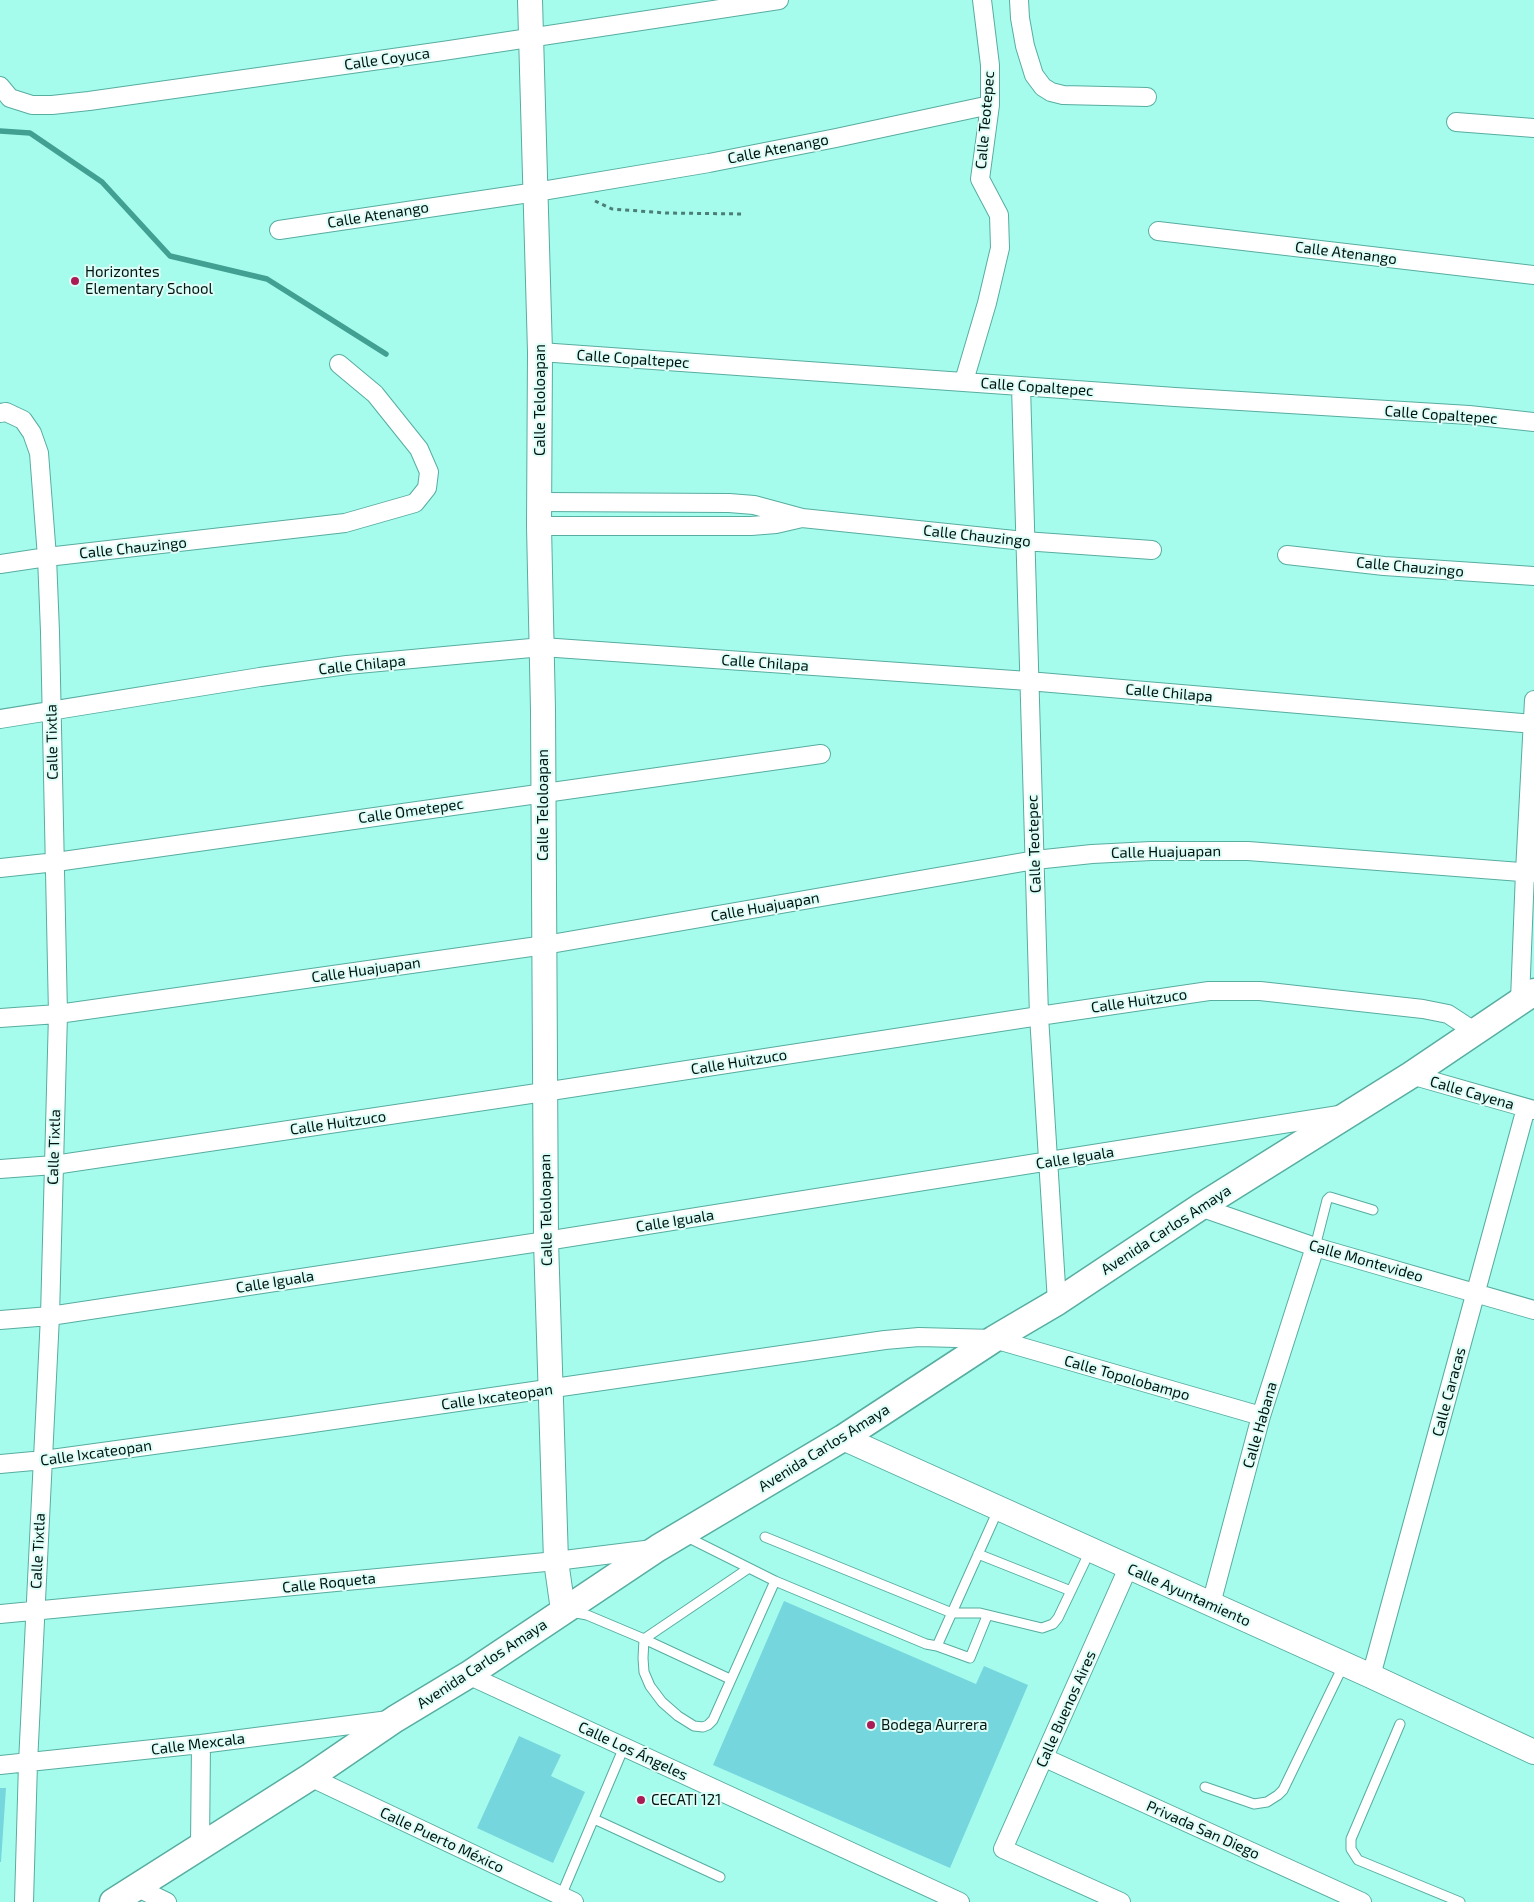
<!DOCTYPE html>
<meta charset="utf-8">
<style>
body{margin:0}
canvas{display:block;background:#a5fced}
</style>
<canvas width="1534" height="1902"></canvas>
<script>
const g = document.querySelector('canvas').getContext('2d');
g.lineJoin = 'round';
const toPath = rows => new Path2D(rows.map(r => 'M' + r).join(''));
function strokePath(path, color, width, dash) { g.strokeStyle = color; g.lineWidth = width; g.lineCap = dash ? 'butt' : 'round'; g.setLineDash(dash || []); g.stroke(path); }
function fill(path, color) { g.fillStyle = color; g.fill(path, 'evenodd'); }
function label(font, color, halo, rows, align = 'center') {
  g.font = font + ' "Exo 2",sans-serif'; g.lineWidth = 4; g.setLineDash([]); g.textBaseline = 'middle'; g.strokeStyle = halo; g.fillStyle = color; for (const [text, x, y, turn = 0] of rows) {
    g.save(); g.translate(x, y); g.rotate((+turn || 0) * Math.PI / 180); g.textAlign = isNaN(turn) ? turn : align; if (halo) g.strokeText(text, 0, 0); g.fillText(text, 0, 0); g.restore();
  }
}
const stream = toPath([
 [0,131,30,133,102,182,170,256,267,279,386,354]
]);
const building = toPath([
 [784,1601,976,1684,984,1666,1028,1685,950,1868,713,1765],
 [519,1736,561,1755,551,1776,585,1792,553,1863,477,1828],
 [0,1788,6,1788,1,1862,0,1862]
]);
const path = toPath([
 [595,201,612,209,666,213,743,214]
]);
const lane = toPath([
 [1315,1247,1327,1200,1330,1197,1373,1210],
 [685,1536,775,1581,926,1644,937,1646,998,1510],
 [765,1537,952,1613,980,1613,1042,1628,1053,1624,1058,1618,1090,1551],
 [978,1554,1071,1591],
 [571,1612,587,1615,644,1639,643,1658,644,1672,650,1686,662,1702,678,1716,694,1726,703,1727,708,1725,713,1720,775,1581],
 [937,1646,970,1658,987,1616],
 [730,1679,644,1639,749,1568],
 [1400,1724,1351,1839,1351,1849,1358,1860,1460,1902],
 [1205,1787,1254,1804,1267,1802,1278,1795,1283,1790,1344,1664],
 [594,1819,720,1877],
 [561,1896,624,1747]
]);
const street = toPath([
 [1019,0,1020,18,1025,46,1034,75,1043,87,1051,92,1063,95,1147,97],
 [0,86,10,98,32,105,52,105,89,101,443,51,779,0],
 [1456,122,1534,128],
 [279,230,536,192,709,163,836,138,990,105],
 [1158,231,1534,275],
 [540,352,1175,397,1469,415,1534,422],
 [964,381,987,303,1000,248,999,215,980,179,990,105,990,65,982,0],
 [1021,386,1039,1016,1057,1302],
 [0,413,6,412,23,420,32,433,39,453,47,557,50,632,58,1014,50,1316,28,1763,24,1902],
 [540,502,729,503,754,505,802,518,1024,541,1152,550],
 [539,526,751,526,776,524,802,518],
 [1287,555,1384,566,1534,576],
 [0,564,47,557,345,523,415,503,427,488,429,472,419,449,375,394,339,364],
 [0,719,260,677,347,665,542,647,1028,681,1534,724],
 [0,868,56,862,821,754],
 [1520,1000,1525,872,1534,700],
 [0,1018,58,1014,545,945,1035,860,1092,854,1151,851,1248,851,1534,873],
 [1411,1075,1534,1110],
 [0,1169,54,1165,544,1092,1039,1016,1209,991,1260,991,1423,1009,1448,1014,1474,1031],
 [1200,1207,1315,1247,1534,1310],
 [0,1320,50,1316,546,1241,1339,1115],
 [0,1464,44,1460,292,1426,885,1340,919,1337,994,1339,1261,1416],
 [1211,1604,1261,1416,1315,1247],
 [0,1614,556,1561,653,1549],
 [468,1675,960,1902],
 [1371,1676,1526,1108],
 [1045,1758,1362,1902],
 [0,1765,201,1744,389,1720],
 [310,1777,574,1902],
 [200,1846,201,1744],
 [136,1887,167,1902],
 [1121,1902,1003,1849,1128,1568]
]);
const secondary = toPath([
 [530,0,540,352,539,526,543,710,546,1241,556,1561,563,1610],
 [843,1438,1371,1676,1534,1752]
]);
const primary = toPath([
 [113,1902,310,1777,395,1719,468,1675,658,1548,843,1438,994,1339,1057,1302,1200,1207,1411,1075,1534,992]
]);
const markers = [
 [75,281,5,"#ab1c57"],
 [871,1725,5,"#ab1c57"],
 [641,1800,5,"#ab1c57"]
];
const streetNames = [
 ["Calle Coyuca",387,59,-8],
 ["Calle Teotepec",985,120,-85],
 ["Calle Atenango",778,149,-11],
 ["Calle Atenango",378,215,-9],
 ["Calle Atenango",1346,253,7],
 ["Calle Copaltepec",633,359,4],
 ["Calle Copaltepec",1037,387,4],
 ["Calle Teloloapan",540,400,-90],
 ["Calle Copaltepec",1441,415,4],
 ["Calle Chauzingo",977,536,6],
 ["Calle Chauzingo",133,548,-6],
 ["Calle Chauzingo",1410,567,5],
 ["Calle Chilapa",765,663,4],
 ["Calle Chilapa",362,665,-6],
 ["Calle Chilapa",1169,693,5],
 ["Calle Tixtla",52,742,-91],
 ["Calle Teloloapan",543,805,-90],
 ["Calle Ometepec",411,811,-8],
 ["Calle Teotepec",1034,844,-92],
 ["Calle Huajuapan",1166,852,-1],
 ["Calle Huajuapan",765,907,-10],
 ["Calle Huajuapan",366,970,-8],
 ["Calle Huitzuco",1139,1001,-8],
 ["Calle Huitzuco",739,1062,-9],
 ["Calle Cayena",1472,1093,16],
 ["Calle Huitzuco",338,1123,-8],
 ["Calle Tixtla",54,1147,-88],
 ["Calle Iguala",1075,1158,-9],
 ["Calle Teloloapan",546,1210,-91],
 ["Calle Iguala",675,1221,-9],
 ["Avenida Carlos Amaya",1166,1230,-33],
 ["Calle Montevideo",1366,1261,16],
 ["Calle Iguala",275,1282,-9],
 ["Calle Topolobampo",1127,1378,16],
 ["Calle Caracas",1449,1392,-75],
 ["Calle Ixcateopan",497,1397,-8],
 ["Calle Habana",1260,1425,-74],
 ["Avenida Carlos Amaya",824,1448,-32],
 ["Calle Ixcateopan",96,1453,-8],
 ["Calle Tixtla",38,1551,-87],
 ["Calle Roqueta",329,1583,-6],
 ["Calle Ayuntamiento",1189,1595,24],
 ["Avenida Carlos Amaya",482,1664,-33],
 ["Calle Buenos Aires",1066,1709,-66],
 ["Calle Mexcala",198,1744,-7],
 ["Calle Los Ángeles",633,1751,25],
 ["Privada San Diego",1203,1830,24],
 ["Calle Puerto México",442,1840,25]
];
const poiNames = [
 ["Horizontes",85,272],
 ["Elementary School",85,289],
 ["Bodega Aurrera",881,1725],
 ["CECATI 121",651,1800]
];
strokePath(stream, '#41a092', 5.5);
fill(building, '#76d6de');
strokePath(lane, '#57ada0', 11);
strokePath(street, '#57ada0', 20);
strokePath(secondary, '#57ada0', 26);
strokePath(primary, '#57ada0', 29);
strokePath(path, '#4c7e76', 3, [4, 4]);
strokePath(lane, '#fff', 9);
strokePath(street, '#fff', 18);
strokePath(secondary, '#fff', 24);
strokePath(primary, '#fff', 26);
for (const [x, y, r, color] of markers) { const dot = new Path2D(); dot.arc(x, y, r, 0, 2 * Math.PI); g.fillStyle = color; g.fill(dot); strokePath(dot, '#ddfef7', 2); }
label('15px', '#001411', '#ddfef7', streetNames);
label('15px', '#001411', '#ddfef7', poiNames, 'left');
</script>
